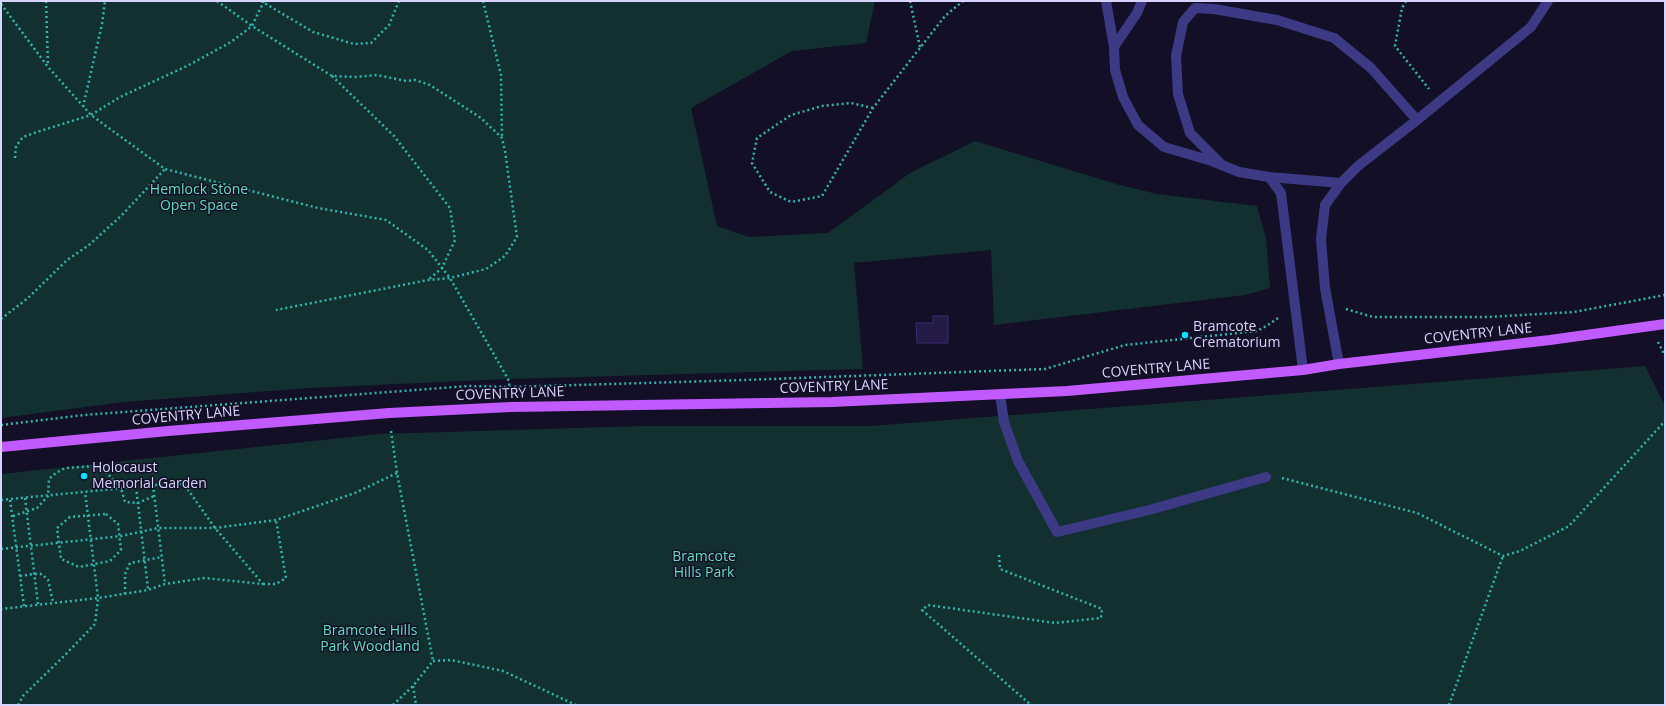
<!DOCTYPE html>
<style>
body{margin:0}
#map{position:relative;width:1666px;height:706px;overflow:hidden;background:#130f26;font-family:"Open Sans",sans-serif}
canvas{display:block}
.frame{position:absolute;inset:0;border:2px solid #d9d4ff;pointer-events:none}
</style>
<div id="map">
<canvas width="1666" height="706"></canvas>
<div class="frame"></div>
</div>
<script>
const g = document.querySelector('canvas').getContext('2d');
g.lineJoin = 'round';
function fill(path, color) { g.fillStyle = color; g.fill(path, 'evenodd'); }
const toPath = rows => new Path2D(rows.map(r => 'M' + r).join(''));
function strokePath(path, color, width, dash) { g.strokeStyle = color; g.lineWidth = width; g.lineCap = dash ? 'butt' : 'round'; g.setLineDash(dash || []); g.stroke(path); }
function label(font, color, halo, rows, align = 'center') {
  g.font = font + ' "Open Sans",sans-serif'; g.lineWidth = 3; g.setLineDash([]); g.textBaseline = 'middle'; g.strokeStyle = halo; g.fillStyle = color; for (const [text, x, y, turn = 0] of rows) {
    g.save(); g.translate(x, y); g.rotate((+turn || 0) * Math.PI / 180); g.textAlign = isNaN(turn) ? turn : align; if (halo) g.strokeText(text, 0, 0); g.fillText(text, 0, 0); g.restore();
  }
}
const green = toPath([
 [1,1,875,1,866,43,792,51,691,108,717,226,749,237,828,233,910,173,975,141,1116,184,1157,194,1257,206,1266,238,1270,288,1245,295,994,325,991,250,854,263,863,369,508,379,309,388,124,402,1,418],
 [1645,366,1665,406,1665,705,1,705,1,474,379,434,642,426,870,426]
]);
const building = toPath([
 [933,316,948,316,948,343,917,343,916,323,933,323,933,316]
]);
const path = toPath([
 [46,1,48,66],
 [217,1,252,26,332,76,355,77,377,75,406,81,415,80,430,85,481,118,502,138,505,151,517,237,505,256,486,269,450,278,428,280,276,310],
 [261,1,313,32,354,44,371,43,389,25,399,1],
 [483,1,501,75,502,137],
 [910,1,920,47],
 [1406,1,1402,8,1395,46,1429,89],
 [1,4,48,67,91,115,165,169,318,208,386,220,428,250,450,278,508,379,510,388],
 [332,76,394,136,450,208,455,240,442,268,428,280],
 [83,107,102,24,105,1],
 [873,108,851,103,822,106,791,115,757,138,752,163,770,192,791,202,822,196,873,108,945,16,963,1],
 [15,158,16,146,23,137,37,132,91,115,120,97,187,66,231,42,252,26,264,1],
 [1346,309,1373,317,1488,317,1574,312,1665,295],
 [1,319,28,298,67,260,89,245,122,215,165,169],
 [1658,342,1665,356],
 [1,425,84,415,469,386,510,387,744,380,1045,369,1125,345,1257,331,1268,325,1278,318],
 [391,431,397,473,433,661],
 [1282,478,1417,513,1503,556,1520,551,1569,526,1665,421],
 [153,485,165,584],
 [136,487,148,589],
 [25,498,38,604],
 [1,500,153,485,184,484,215,528,263,584,204,578,165,584,148,590,98,598,1,609],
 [10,500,24,606],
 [106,514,118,524,121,550,110,561,79,567,61,559,57,528,70,517,106,514],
 [13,516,37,508,48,496,49,479,56,473,65,468,95,466,104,470,121,488,125,502,138,503,154,496],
 [1,549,121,536,158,528,215,528,276,520,355,493,397,473],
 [999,555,1000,569,1102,609,1101,618,1055,623,928,605,922,610,1031,705],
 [20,576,34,574,42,574,48,580,53,602],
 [263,584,276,584,286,578,276,520],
 [125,594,125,574,130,563,162,557],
 [433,661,451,660,503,671,576,705],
 [413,686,416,705],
 [18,705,23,696,65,655,95,624,98,598,85,492],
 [393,705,413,686,433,661],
 [1449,705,1503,556]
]);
const minor = toPath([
 [1106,1,1114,47,1115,70,1123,97,1138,125,1164,147,1212,161,1239,172,1269,177,1341,183],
 [1114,47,1137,13,1142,1],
 [1223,166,1190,133,1178,94,1176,56,1183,22,1195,8,1214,9,1277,20,1334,38,1371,68,1417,120],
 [1269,177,1281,193,1303,370],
 [1339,364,1325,288,1321,239,1325,205,1341,183,1358,166,1417,120,1531,27,1548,1],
 [1000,394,1004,422,1018,461,1057,532,1149,510,1266,477]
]);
const major = toPath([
 [1,447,168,431,389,413,511,407,832,402,1067,391,1303,370,1339,364,1550,340,1665,324]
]);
const markers = [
 [1185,335,4,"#00e5ff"],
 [84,476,4,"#00e5ff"]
];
const parkNames = [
 ["Hemlock Stone",199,190],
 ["Open Space",199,206],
 ["Bramcote",704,557],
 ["Hills Park",704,573],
 ["Bramcote Hills",370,631],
 ["Park Woodland",370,647]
];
const poiNames = [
 ["Bramcote",1193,327],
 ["Crematorium",1193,343],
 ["Holocaust",92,468],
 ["Memorial Garden",92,484]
];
const streetNames = [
 ["COVENTRY LANE",1478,334,-6],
 ["COVENTRY LANE",1156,369,-5],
 ["COVENTRY LANE",834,387,-2],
 ["COVENTRY LANE",510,394,-2],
 ["COVENTRY LANE",186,416,-5]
];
fill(green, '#12302f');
fill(building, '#241b47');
strokePath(building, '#3b2d73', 1);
strokePath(path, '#2fb8b0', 2.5, [2, 3]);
strokePath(minor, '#3d3a85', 10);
strokePath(major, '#c25bff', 10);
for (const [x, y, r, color] of markers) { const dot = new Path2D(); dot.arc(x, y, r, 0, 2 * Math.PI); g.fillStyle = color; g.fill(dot); strokePath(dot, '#130f26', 1.5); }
label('14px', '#5fe0c0', '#130f26', parkNames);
label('14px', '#d9d4ff', '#130f26', poiNames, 'left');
label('14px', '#d9d4ff', '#130f26', streetNames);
</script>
